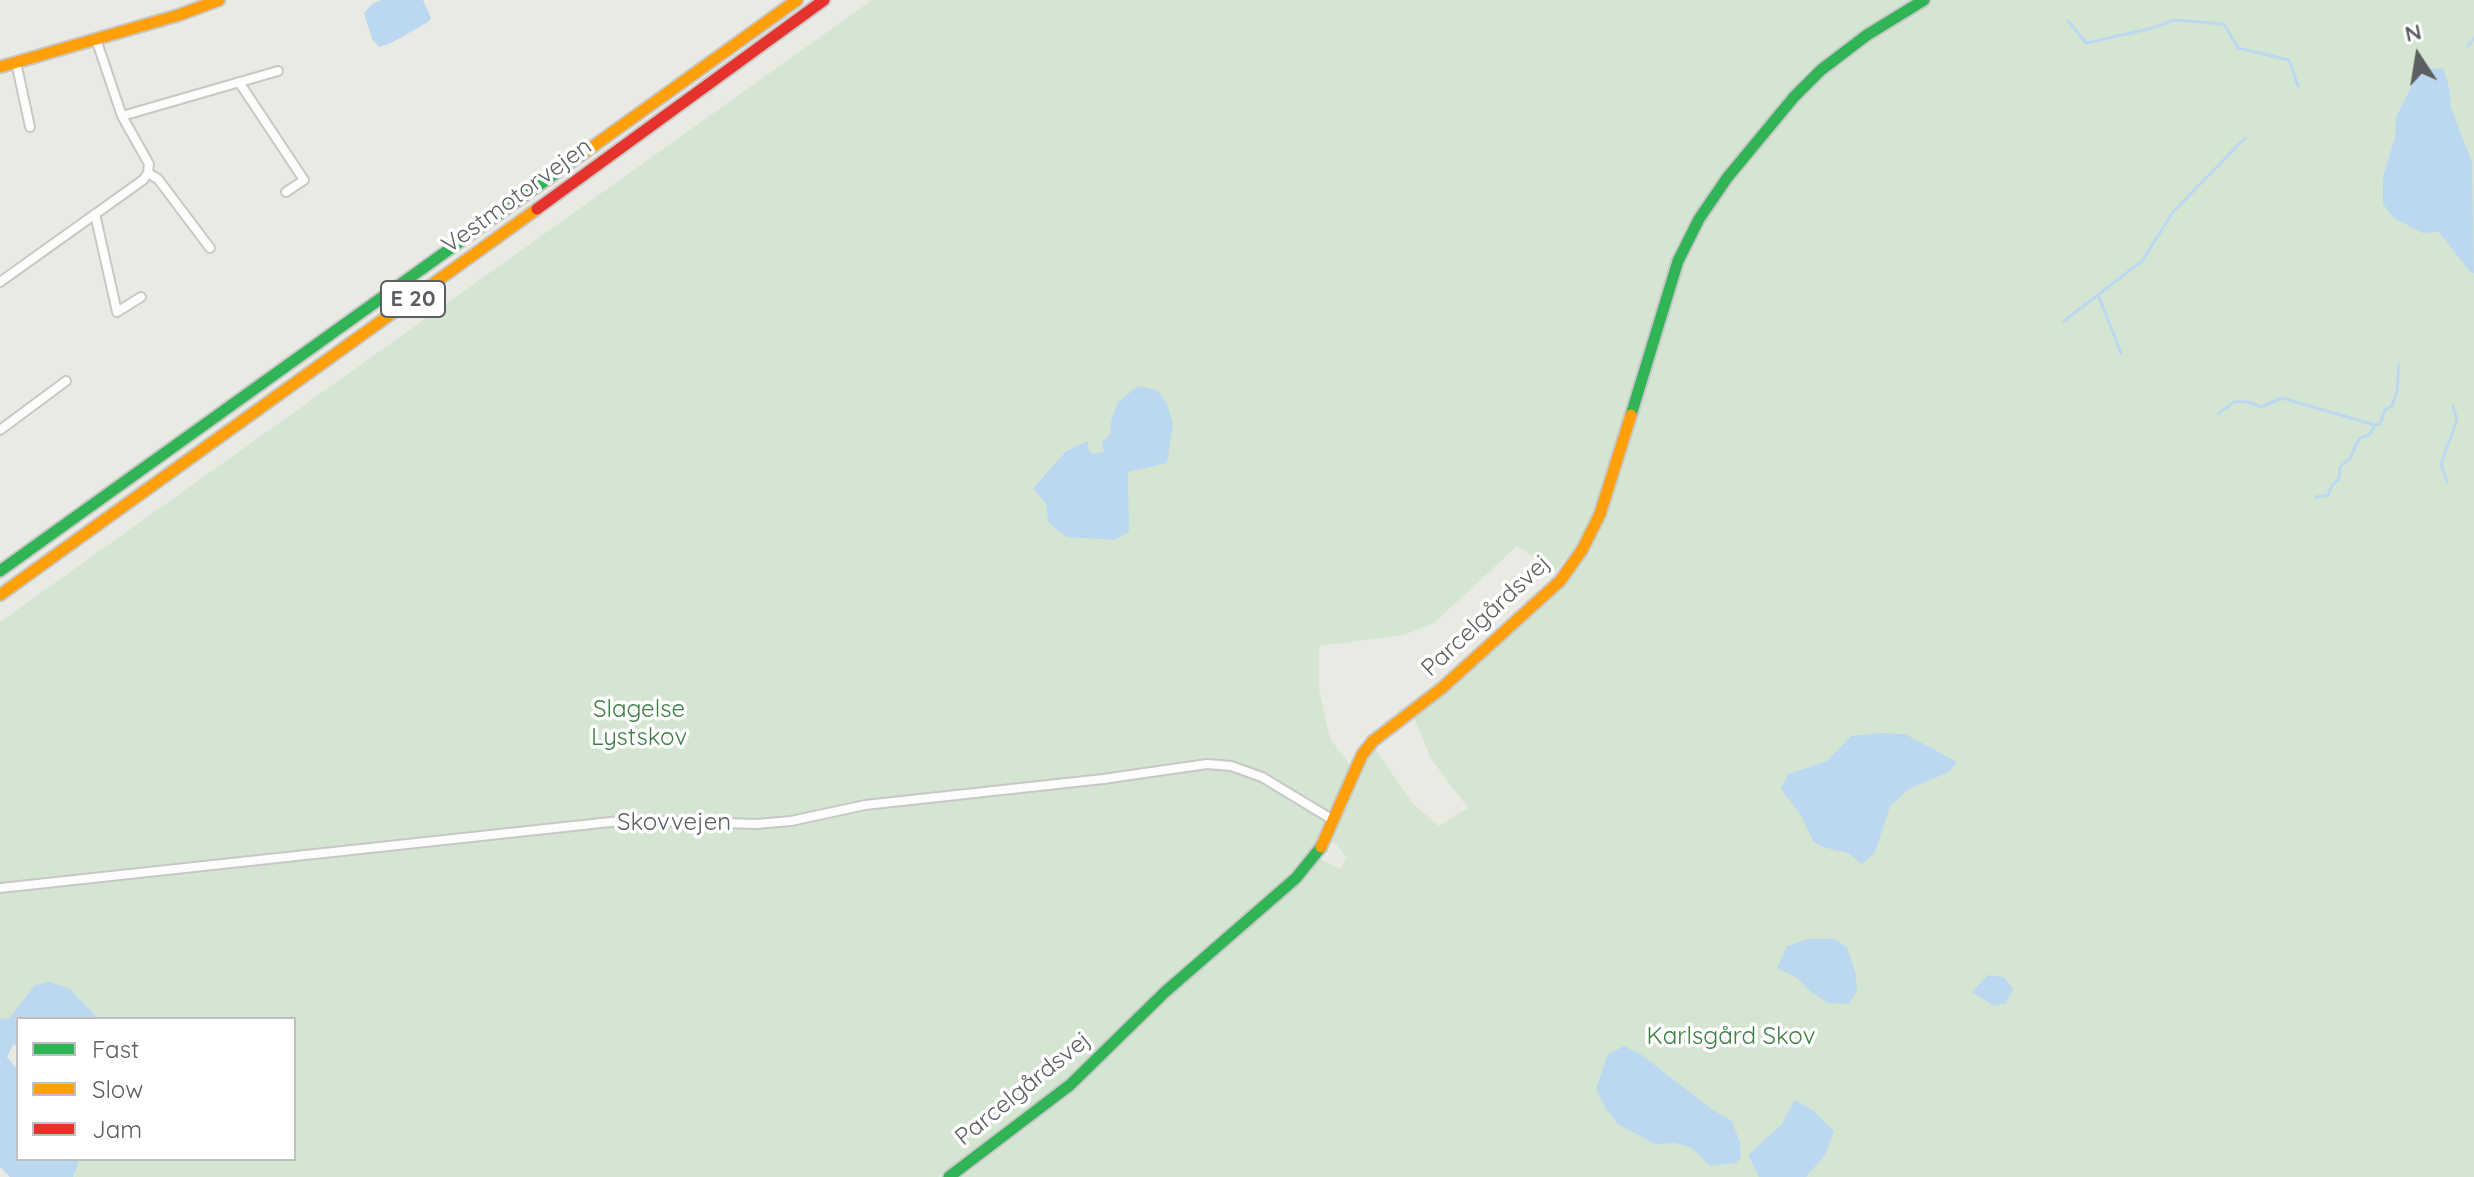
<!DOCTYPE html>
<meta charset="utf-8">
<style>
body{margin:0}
#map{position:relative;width:2474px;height:1177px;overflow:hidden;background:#eaeae5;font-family:Quicksand,sans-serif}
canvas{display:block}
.legend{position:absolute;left:16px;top:1017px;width:280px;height:144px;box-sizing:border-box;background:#fff;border:2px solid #bdbfc0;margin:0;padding:10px 14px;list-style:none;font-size:24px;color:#5b5e62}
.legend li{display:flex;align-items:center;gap:16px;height:40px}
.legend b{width:40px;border:2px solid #bdbfc0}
.north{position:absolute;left:2378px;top:16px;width:80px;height:80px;-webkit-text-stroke:6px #fff;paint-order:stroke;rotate:348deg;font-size:22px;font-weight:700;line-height:32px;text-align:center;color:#5b5e62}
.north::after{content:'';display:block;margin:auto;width:28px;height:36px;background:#5b5e62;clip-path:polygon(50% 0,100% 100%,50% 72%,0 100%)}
</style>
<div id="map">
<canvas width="2474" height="1177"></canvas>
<ul class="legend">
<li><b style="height:10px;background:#30b455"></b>Fast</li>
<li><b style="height:10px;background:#ff9f0a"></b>Slow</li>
<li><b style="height:10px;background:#e5322d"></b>Jam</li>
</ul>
<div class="north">N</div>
</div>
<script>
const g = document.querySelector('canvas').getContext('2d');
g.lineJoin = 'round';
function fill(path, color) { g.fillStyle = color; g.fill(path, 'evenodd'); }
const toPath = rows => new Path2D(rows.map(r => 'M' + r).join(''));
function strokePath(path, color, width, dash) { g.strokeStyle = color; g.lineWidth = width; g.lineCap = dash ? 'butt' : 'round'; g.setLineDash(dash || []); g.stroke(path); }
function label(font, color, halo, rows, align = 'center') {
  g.font = font + ' Quicksand,sans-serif'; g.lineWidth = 7; g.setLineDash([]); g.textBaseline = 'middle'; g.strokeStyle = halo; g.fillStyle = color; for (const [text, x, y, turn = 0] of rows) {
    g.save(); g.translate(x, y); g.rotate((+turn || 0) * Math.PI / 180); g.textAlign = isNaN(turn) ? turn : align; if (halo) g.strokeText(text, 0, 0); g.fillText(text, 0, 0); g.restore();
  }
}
const green = toPath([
 [872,0,1917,0,1809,70,1726,168,1698,207,1673,256,1596,511,1575,548,1555,572,1517,546,1434,623,1404,635,1319,646,1319,689,1330,739,1351,766,1321,833,1298,867,1179,969,1079,1068,1047,1095,938,1177,73,1177,80,1159,294,1159,294,1019,99,1019,70,989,35,985,9,1018,0,1019,0,622],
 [1111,421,1115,540,1048,522,1047,504,1033,487,1066,451,1087,442,1089,451,1094,454,1105,451,1110,435],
 [1933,0,2474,0,2474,1177,962,1177,1073,1092,1186,980,1272,906,1318,858,1341,869,1346,858,1336,844,1328,838,1358,770,1374,747,1413,804,1439,826,1468,808,1431,759,1414,718,1525,621,1563,584,1586,554,1605,520,1686,258,1713,207,1741,168,1799,97,1855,49]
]);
const water = toPath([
 [381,0,423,0,431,18,428,22,393,42,379,47,372,39,364,13,373,3],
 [2443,68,2449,87,2451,108,2472,162,2474,273,2471,273,2439,232,2422,233,2394,218,2383,204,2383,177,2395,137,2396,117,2414,81,2424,69],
 [1138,386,1157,390,1167,404,1173,424,1167,463,1128,472,1129,532,1115,540,1067,537,1048,522,1046,504,1033,488,1066,451,1088,441,1089,451,1094,454,1105,451,1102,447,1103,441,1110,435,1111,421,1118,402],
 [1880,733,1905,734,1957,762,1949,772,1909,789,1890,806,1875,852,1862,864,1848,853,1822,847,1813,841,1801,815,1781,789,1788,774,1827,761,1851,736],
 [1808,939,1834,939,1847,947,1856,975,1857,991,1849,1004,1828,1003,1811,992,1797,978,1777,968,1787,946],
 [1988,975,2004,977,2013,989,2006,1003,1994,1006,1972,992],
 [50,982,70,989,99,1019,18,1019,18,1045,13,1045,7,1057,18,1070,18,1159,80,1159,73,1177,10,1177,0,1167,0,1019,9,1018,35,985],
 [1624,1046,1639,1053,1713,1110,1732,1121,1740,1143,1741,1157,1736,1163,1710,1166,1692,1148,1675,1143,1655,1144,1618,1124,1606,1109,1596,1088,1608,1054],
 [1794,1100,1814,1111,1834,1131,1825,1155,1806,1177,1759,1177,1748,1155,1782,1124]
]);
const stream = toPath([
 [2068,21,2086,43,2153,28,2174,20,2224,24,2238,48,2289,60,2298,86],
 [2468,46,2474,39],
 [2099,297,2121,353],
 [2064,321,2142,261,2173,212,2245,138],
 [2218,414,2234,402,2248,402,2261,407,2282,398,2375,425],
 [2447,482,2441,464,2457,420,2453,406],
 [2316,497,2328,495,2332,485,2339,479,2340,467,2350,458,2359,439,2370,434,2375,425,2380,424,2385,410,2392,406,2397,391,2399,364]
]);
const street = toPath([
 [16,62,30,127],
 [239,82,304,180,286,192],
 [122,116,278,71],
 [148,173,158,179,210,248],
 [95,214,117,312,141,297],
 [0,282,143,180,148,173,149,164,122,116,96,39],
 [0,430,66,381],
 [0,888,629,820,756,824,791,821,865,805,1103,779,1207,764,1231,766,1262,777,1333,820]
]);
const fast = toPath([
 [1631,415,1678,261,1699,219,1727,178,1794,97,1821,70,1867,35,1924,0],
 [0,571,581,155],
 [949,1177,1070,1085,1165,992,1296,878,1321,847]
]);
const slow = toPath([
 [0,67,179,15,219,0],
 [581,155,797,0],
 [0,595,537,209],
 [1321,847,1362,755,1373,741,1442,688,1560,581,1582,550,1600,514,1631,415]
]);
const jam = toPath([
 [537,209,824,0]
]);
const shields = [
 [413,299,64]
];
const shieldNames = [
 ["E 20",413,299]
];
const streetNames = [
 ["Vestmotorvejen",517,196,-36],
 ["Parcelgårdsvej",1486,616,-43],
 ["Skovvejen",674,823],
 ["Parcelgårdsvej",1023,1089,-39]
];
const parkNames = [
 ["Slagelse",639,710],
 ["Lystskov",639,738],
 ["Karlsgård Skov",1731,1037]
];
fill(green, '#d4e6d2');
fill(water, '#bcd8f1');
strokePath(stream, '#bcd8f1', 3);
strokePath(street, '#c7c7c7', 12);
strokePath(fast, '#c7c7c7', 15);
strokePath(slow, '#c7c7c7', 15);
strokePath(jam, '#c7c7c7', 15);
strokePath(street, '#fcfcfb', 8);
strokePath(fast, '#30b455', 11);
strokePath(slow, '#ff9f0a', 11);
strokePath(jam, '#e5322d', 11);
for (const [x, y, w] of shields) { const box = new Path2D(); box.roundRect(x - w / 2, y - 18, w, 36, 6); g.fillStyle = '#fff'; g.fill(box); strokePath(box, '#5b5e62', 2); }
label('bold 22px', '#5b5e62', null, shieldNames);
label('24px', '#5b5e62', '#fff', streetNames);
label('24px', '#3d7f43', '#fff', parkNames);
</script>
